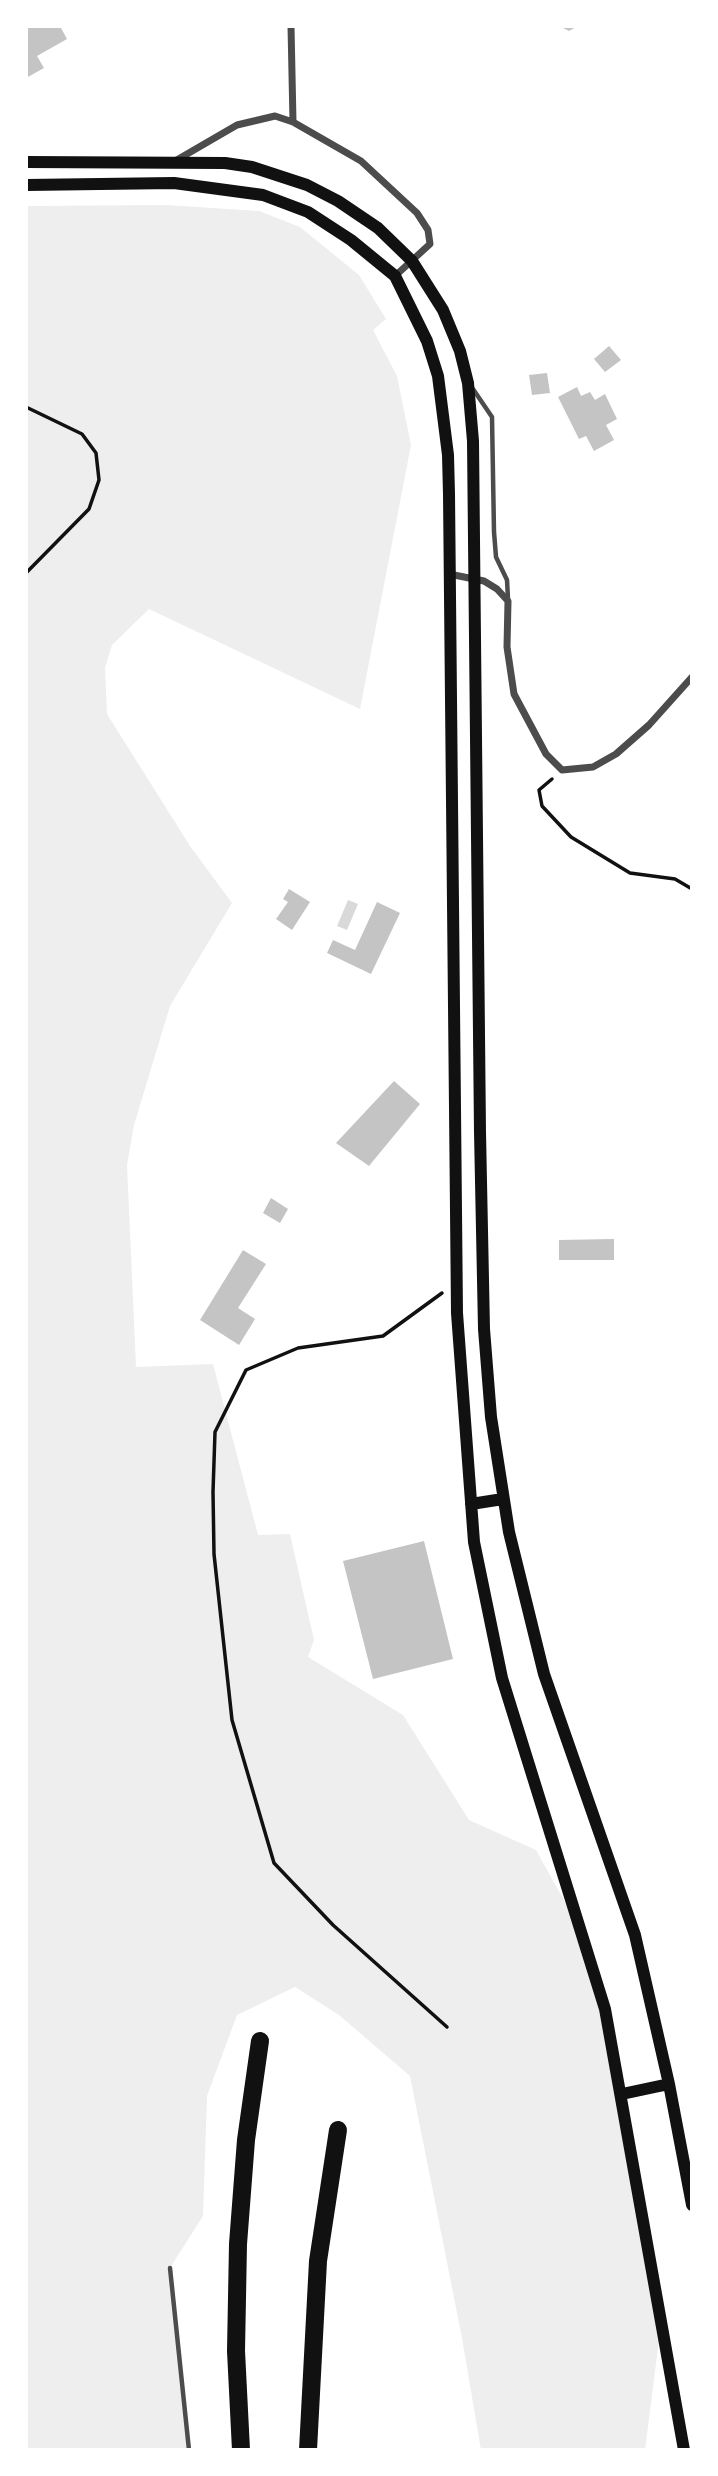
<!DOCTYPE html>
<style>
body{margin:0}
#map{position:relative;width:718px;height:2476px;overflow:hidden;background:#fff;font-family:"Sofia Sans Condensed",sans-serif}
canvas{display:block}
.frame{position:absolute;inset:0;border:28px solid #fff;pointer-events:none}
</style>
<div id="map">
<canvas width="718" height="2476"></canvas>
<div class="frame"></div>
</div>
<script>
const g = document.querySelector('canvas').getContext('2d');
g.lineJoin = 'round';
function fill(path, color) { g.fillStyle = color; g.fill(path, 'evenodd'); }
const toPath = rows => new Path2D(rows.map(r => 'M' + r).join(''));
function strokePath(path, color, width, dash) { g.strokeStyle = color; g.lineWidth = width; g.lineCap = dash ? 'butt' : 'round'; g.setLineDash(dash || []); g.stroke(path); }
const green = toPath([
 [167,205,259,211,300,227,359,275,386,319,373,330,397,376,411,445,360,709,149,609,112,645,105,668,107,714,190,846,232,903,170,1006,134,1125,127,1165,136,1367,213,1364,258,1535,290,1534,314,1640,308,1657,403,1715,469,1820,536,1850,586,1940,661,2324,645,2450,481,2450,462,2338,410,2076,339,2015,295,1987,237,2015,207,2096,203,2216,170,2268,189,2450,26,2450,26,206]
]);
const water = toPath([
 [348,900,358,904,347,930,337,926]
]);
const building = toPath([
 [26,26,60,26,67,39,37,56,44,68,26,78],
 [559,26,578,26,569,31],
 [609,346,621,360,605,372,594,359],
 [547,373,550,393,532,395,529,375],
 [577,387,581,396,590,392,595,400,605,394,617,419,606,425,614,440,594,451,586,436,579,439,558,397],
 [289,889,310,902,292,930,276,919,288,902,283,899],
 [377,902,400,913,371,974,327,953,333,940,355,950],
 [394,1081,420,1104,369,1166,336,1143],
 [271,1198,288,1209,280,1223,263,1213],
 [614,1239,614,1260,559,1260,559,1240],
 [243,1250,266,1264,238,1308,255,1319,239,1345,200,1320],
 [424,1541,453,1659,373,1679,343,1561]
]);
const path = toPath([
 [26,407,82,434,96,453,99,480,89,509,26,573],
 [552,779,539,790,542,806,571,837,630,873,675,879,692,889],
 [442,1293,383,1336,298,1348,246,1370,215,1432,213,1492,214,1554,232,1720,274,1863,333,1925,447,2027]
]);
const service = toPath([
 [473,389,492,417,494,532,496,557,507,580,508,599],
 [170,2268,189,2450]
]);
const minor = toPath([
 [291,26,293,122],
 [175,161,237,125,275,116,293,122,361,161,417,213,428,230,430,244,395,276],
 [449,574,484,581,497,589,508,601,507,647,514,694,546,754,562,770,593,767,616,754,649,725,692,677]
]);
const secondary = toPath([
 [26,162,225,163,252,167,307,185,338,201,378,228,412,261,443,310,460,351,468,383,473,441,480,1132,484,1329,491,1417,509,1532,544,1674,635,1935,669,2084,692,2205],
 [26,185,174,183,263,195,308,212,351,240,395,276,427,341,438,376,448,455,449,494,457,1313,474,1542,502,1678,605,2009,684,2450],
 [471,1504,503,1499],
 [622,2094,669,2084]
]);
const motorway = toPath([
 [241,2450,236,2351,238,2244,246,2140,260,2041],
 [308,2450,318,2261,338,2130]
]);
fill(green, '#eee');
fill(water, '#d9d9d9');
fill(building, '#c4c4c4');
strokePath(path, '#111', 3.5);
strokePath(service, '#4c4c4c', 4.5);
strokePath(minor, '#4c4c4c', 7);
strokePath(secondary, '#111', 12);
strokePath(motorway, '#111', 18);
</script>
